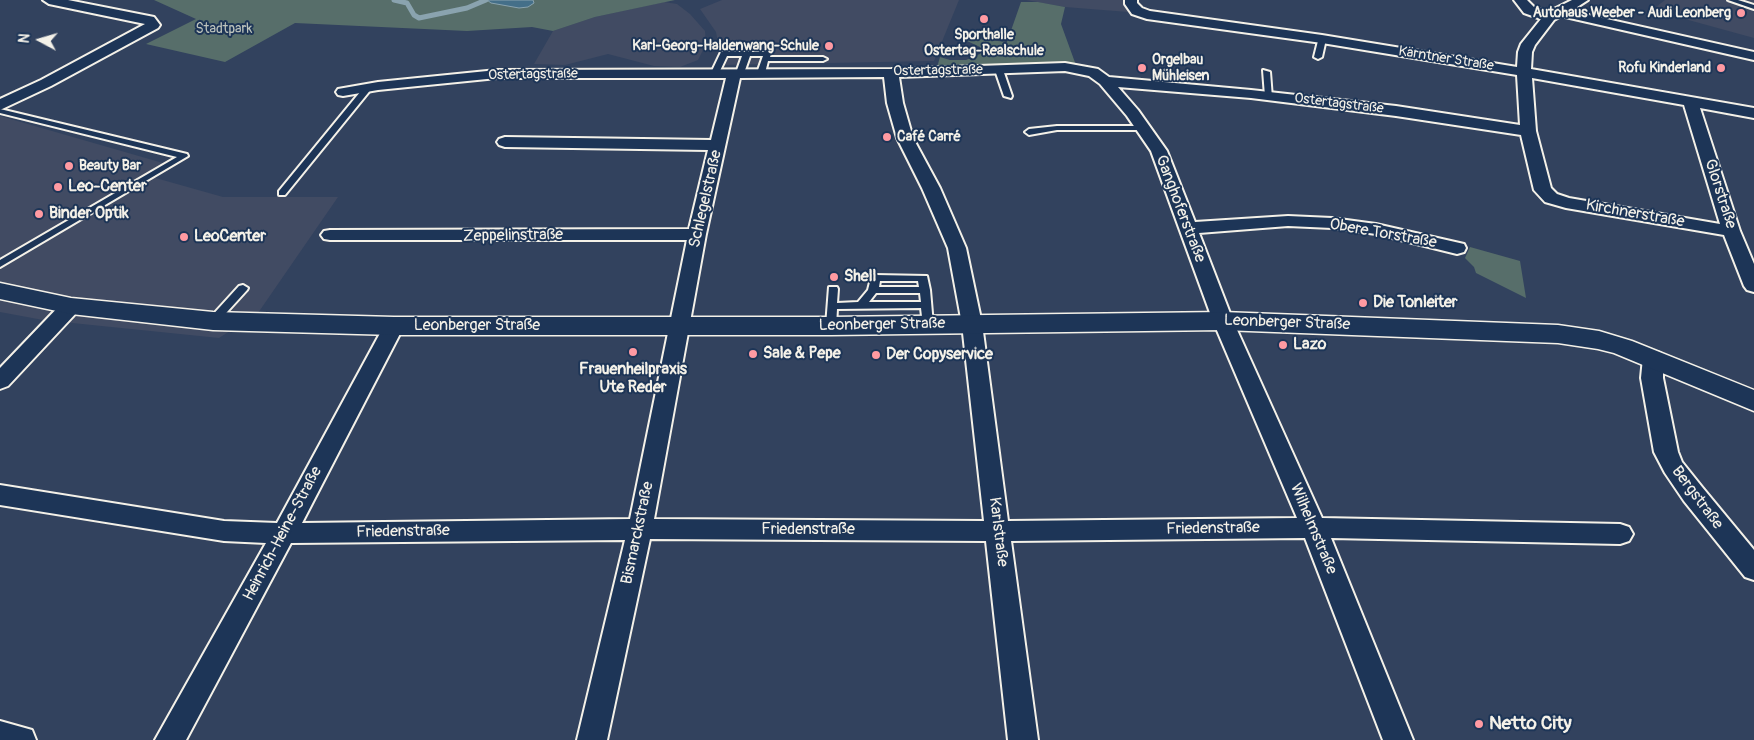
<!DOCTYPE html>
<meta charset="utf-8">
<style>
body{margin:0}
#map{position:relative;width:1754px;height:740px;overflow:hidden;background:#32425e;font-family:Pangolin,sans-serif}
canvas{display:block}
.north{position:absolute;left:15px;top:15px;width:50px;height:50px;-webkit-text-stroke:4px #1d3557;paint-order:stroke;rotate:276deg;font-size:14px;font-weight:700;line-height:20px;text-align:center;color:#f4f1e8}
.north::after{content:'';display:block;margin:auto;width:18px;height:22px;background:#f4f1e8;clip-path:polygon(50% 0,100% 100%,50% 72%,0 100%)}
</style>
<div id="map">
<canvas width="1754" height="740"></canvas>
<div class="north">N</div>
</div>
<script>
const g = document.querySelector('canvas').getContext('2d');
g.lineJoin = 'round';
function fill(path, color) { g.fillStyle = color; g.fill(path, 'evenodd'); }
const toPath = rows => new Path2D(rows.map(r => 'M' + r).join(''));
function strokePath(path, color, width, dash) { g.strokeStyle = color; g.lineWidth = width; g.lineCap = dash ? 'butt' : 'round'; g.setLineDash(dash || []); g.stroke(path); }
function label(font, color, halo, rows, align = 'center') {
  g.font = font + ' Pangolin,sans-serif'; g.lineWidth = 4; g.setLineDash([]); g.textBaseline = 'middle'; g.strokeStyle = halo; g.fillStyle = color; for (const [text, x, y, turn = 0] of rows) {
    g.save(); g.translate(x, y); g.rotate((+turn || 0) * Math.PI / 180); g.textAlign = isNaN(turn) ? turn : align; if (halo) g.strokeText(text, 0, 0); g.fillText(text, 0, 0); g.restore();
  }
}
const built = toPath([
 [722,0,959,0,934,61,722,65,716,32,700,9],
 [1026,0,1131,0,1137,11,1128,12,1065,7],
 [1665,0,1754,0,1754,38,1652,10],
 [664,2,677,4,690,14,705,31,706,44,698,60,680,67,654,66,608,54,565,65,534,64,553,31,595,17],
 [0,116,163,163,145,175,223,197,338,197,258,313,219,338,43,320,0,312]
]);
const green = toPath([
 [154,0,675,0,595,17,553,31,532,27,467,31,295,23,225,62,146,44,196,19],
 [1021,2,1038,2,1065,7,1061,24,1077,68,936,71,940,57,950,60,966,60,980,54,980,47,967,41,970,38,1007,42],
 [1470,247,1520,261,1526,298,1476,273,1474,267,1465,258]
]);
const water = toPath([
 [487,0,533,0,534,3,528,7,519,8,491,3,487,0]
]);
const stream = toPath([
 [394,0,407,3,414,15,419,18,467,8,486,0]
]);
const service = toPath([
 [1728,0,1738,0,1754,5,1754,9,1728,0],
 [1319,37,1326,39,1322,57,1318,59,1314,57,1319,37],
 [721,52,767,52,771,54,770,57,823,57,827,59,823,61,768,61,765,73,761,75,757,73,763,56,750,56,744,73,740,75,736,73,742,56,727,56,718,75,712,75,711,73,721,52],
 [996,68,1003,70,1012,96,1011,98,1004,96,995,70,996,68],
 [1263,70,1270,72,1272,98,1265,96,1263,70],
 [365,86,372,88,285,195,279,195,279,191,365,86],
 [0,109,187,154,188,156,0,267,0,260,177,157,0,113,0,109],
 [1057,126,1144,126,1148,128,1144,130,1057,130,1029,135,1025,132,1029,129,1057,126],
 [876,275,927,276,930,290,933,325,932,328,924,328,923,325,921,308,837,309,836,326,835,329,827,329,826,326,829,287,837,287,838,289,837,303,858,302,868,290,871,278,876,275],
 [880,281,918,281,919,287,879,287,880,281],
 [876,293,920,293,921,302,869,302,876,293],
 [243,285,248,288,247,290,217,323,209,323,208,321,209,319,239,286,243,285]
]);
const minor = toPath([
 [43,0,68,0,149,16,154,17,160,25,158,28,51,86,0,110,0,99,41,80,145,24,49,4,43,0],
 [1125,0,1137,0,1137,3,1142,8,1150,11,1322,35,1517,67,1518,52,1521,44,1541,19,1524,13,1514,0,1527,0,1534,7,1548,12,1572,0,1588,0,1571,11,1754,52,1754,60,1561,16,1554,20,1535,45,1532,52,1531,69,1754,108,1754,118,1700,108,1740,231,1754,264,1754,292,1747,290,1744,286,1724,235,1566,208,1545,202,1534,190,1521,135,1396,116,1251,98,1118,87,1138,110,1167,151,1195,222,1288,216,1332,218,1376,224,1464,244,1466,248,1464,252,1457,254,1376,234,1332,228,1288,226,1199,233,1233,321,1322,518,1620,524,1629,527,1633,534,1629,541,1620,544,1331,538,1413,740,1383,740,1305,538,1011,541,1038,740,1008,740,986,541,650,539,607,740,577,740,625,540,291,543,186,740,155,740,266,543,224,541,0,505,0,485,224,521,277,523,384,326,387,321,394,319,401,321,404,326,302,523,630,519,687,240,330,240,324,239,321,235,324,231,330,230,689,229,708,150,505,147,499,145,497,142,499,139,505,137,711,140,726,78,497,78,378,90,343,96,338,95,336,92,338,89,378,82,497,70,891,69,1065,63,1098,69,1109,77,1251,90,1396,106,1520,125,1517,75,1322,43,1147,19,1132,14,1125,4,1125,0],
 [1065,71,1089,76,1100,84,1127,116,1151,151,1213,321,1297,518,1008,521,982,324,966,248,940,188,913,138,903,103,899,77,1065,71],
 [884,77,887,103,897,138,922,188,948,248,962,324,984,521,654,519,706,234,740,78,884,77],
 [1532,78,1684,105,1720,224,1569,198,1557,194,1551,188,1536,131,1532,78],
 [71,300,78,301,81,306,78,311,8,386,0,389,0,368,64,301,71,300],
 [1653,351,1660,353,1663,358,1663,378,1678,452,1682,462,1702,487,1754,550,1754,580,1745,577,1684,501,1665,473,1654,452,1641,378,1643,358,1646,353,1653,351],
 [0,721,32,730,36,740,0,740,0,721]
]);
const tertiary = toPath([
 [0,283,71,298,213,312,394,317,831,317,1223,312,1558,325,1599,331,1632,341,1754,390,1754,411,1614,353,1598,349,1558,343,1223,330,831,335,394,335,213,330,71,314,0,299,0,283]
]);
const markers = [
 [1741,13,5,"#ff9aa2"],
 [984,19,5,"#ff9aa2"],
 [829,46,5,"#ff9aa2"],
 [1142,68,5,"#ff9aa2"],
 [1721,68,5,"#ff9aa2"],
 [887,137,5,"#ff9aa2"],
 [69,166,5,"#ff9aa2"],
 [58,187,5,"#ff9aa2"],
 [39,214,5,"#ff9aa2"],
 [184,237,5,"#ff9aa2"],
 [834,277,5,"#ff9aa2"],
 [1363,303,5,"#ff9aa2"],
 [1283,345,5,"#ff9aa2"],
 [633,352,5,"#ff9aa2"],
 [753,354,5,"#ff9aa2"],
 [876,355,5,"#ff9aa2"],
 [1479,724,5,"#ff9aa2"]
];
const farPoinames = [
 ["Autohaus Weeber - Audi Leonberg",1731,13],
 ["Sporthalle",984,35,"center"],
 ["Ostertag-Realschule",984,51,"center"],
 ["Karl-Georg-Haldenwang-Schule",819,46],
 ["Orgelbau",1152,60,"left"],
 ["Mühleisen",1152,76,"left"],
 ["Rofu Kinderland",1711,68],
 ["Café Carré",897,137,"left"],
 ["Beauty Bar",79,166,"left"]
];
const farParknames = [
 ["Stadtpark",224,29]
];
const farStreetnames = [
 ["Kärntner Straße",1446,59,9],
 ["Ostertagstraße",938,71,-1],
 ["Ostertagstraße",533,75,-1],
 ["Ostertagstraße",1339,104,7]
];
const poiNames = [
 ["Leo-Center",68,187],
 ["Binder Optik",49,214],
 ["LeoCenter",194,237],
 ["Shell",844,277],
 ["Die Tonleiter",1373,303],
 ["Lazo",1293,345],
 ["Sale & Pepe",763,354],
 ["Der Copyservice",886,355],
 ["Frauenheilpraxis",633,370,"center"],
 ["Ute Reder",633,388,"center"]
];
const streetNames = [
 ["Glorstraße",1720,194,72],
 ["Schlegelstraße",706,199,-77],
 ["Ganghoferstraße",1180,209,69],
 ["Kirchnerstraße",1635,214,10],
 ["Obere Torstraße",1383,234,10],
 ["Zeppelinstraße",513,236,-1],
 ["Leonberger Straße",1287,323,2],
 ["Leonberger Straße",882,325,-1],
 ["Leonberger Straße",477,326],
 ["Bergstraße",1697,498,53],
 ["Friedenstraße",1213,529,-1],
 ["Wilhelmstraße",1313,529,67],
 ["Friedenstraße",808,530],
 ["Friedenstraße",403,532,-1],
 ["Karlstraße",998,532,83],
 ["Bismarckstraße",638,533,-78],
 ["Heinrich-Heine-Straße",283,534,-62]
];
const nearPoinames = [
 ["Netto City",1489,724]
];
fill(built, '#414b63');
fill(green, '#576e6a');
fill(water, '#446f89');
strokePath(water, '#8aa3af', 1);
strokePath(stream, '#8aa3af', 5);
strokePath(service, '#f4f1e8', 4);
strokePath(minor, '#f4f1e8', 4);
strokePath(tertiary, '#f4f1e8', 3);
fill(service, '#1d3557');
fill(minor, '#1d3557');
fill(tertiary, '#1d3557');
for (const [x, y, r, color] of markers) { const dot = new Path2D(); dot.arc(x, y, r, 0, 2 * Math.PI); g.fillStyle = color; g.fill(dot); strokePath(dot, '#1d3557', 2); }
label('bold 14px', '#f4f1e8', '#1d3557', farPoinames, 'right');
label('14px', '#bdc3bc', '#1d3557', farParknames);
label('14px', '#f4f1e8', '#1d3557', farStreetnames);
label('bold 16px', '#f4f1e8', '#1d3557', poiNames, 'left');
label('16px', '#f4f1e8', '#1d3557', streetNames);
label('bold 19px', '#f4f1e8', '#1d3557', nearPoinames, 'left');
</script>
